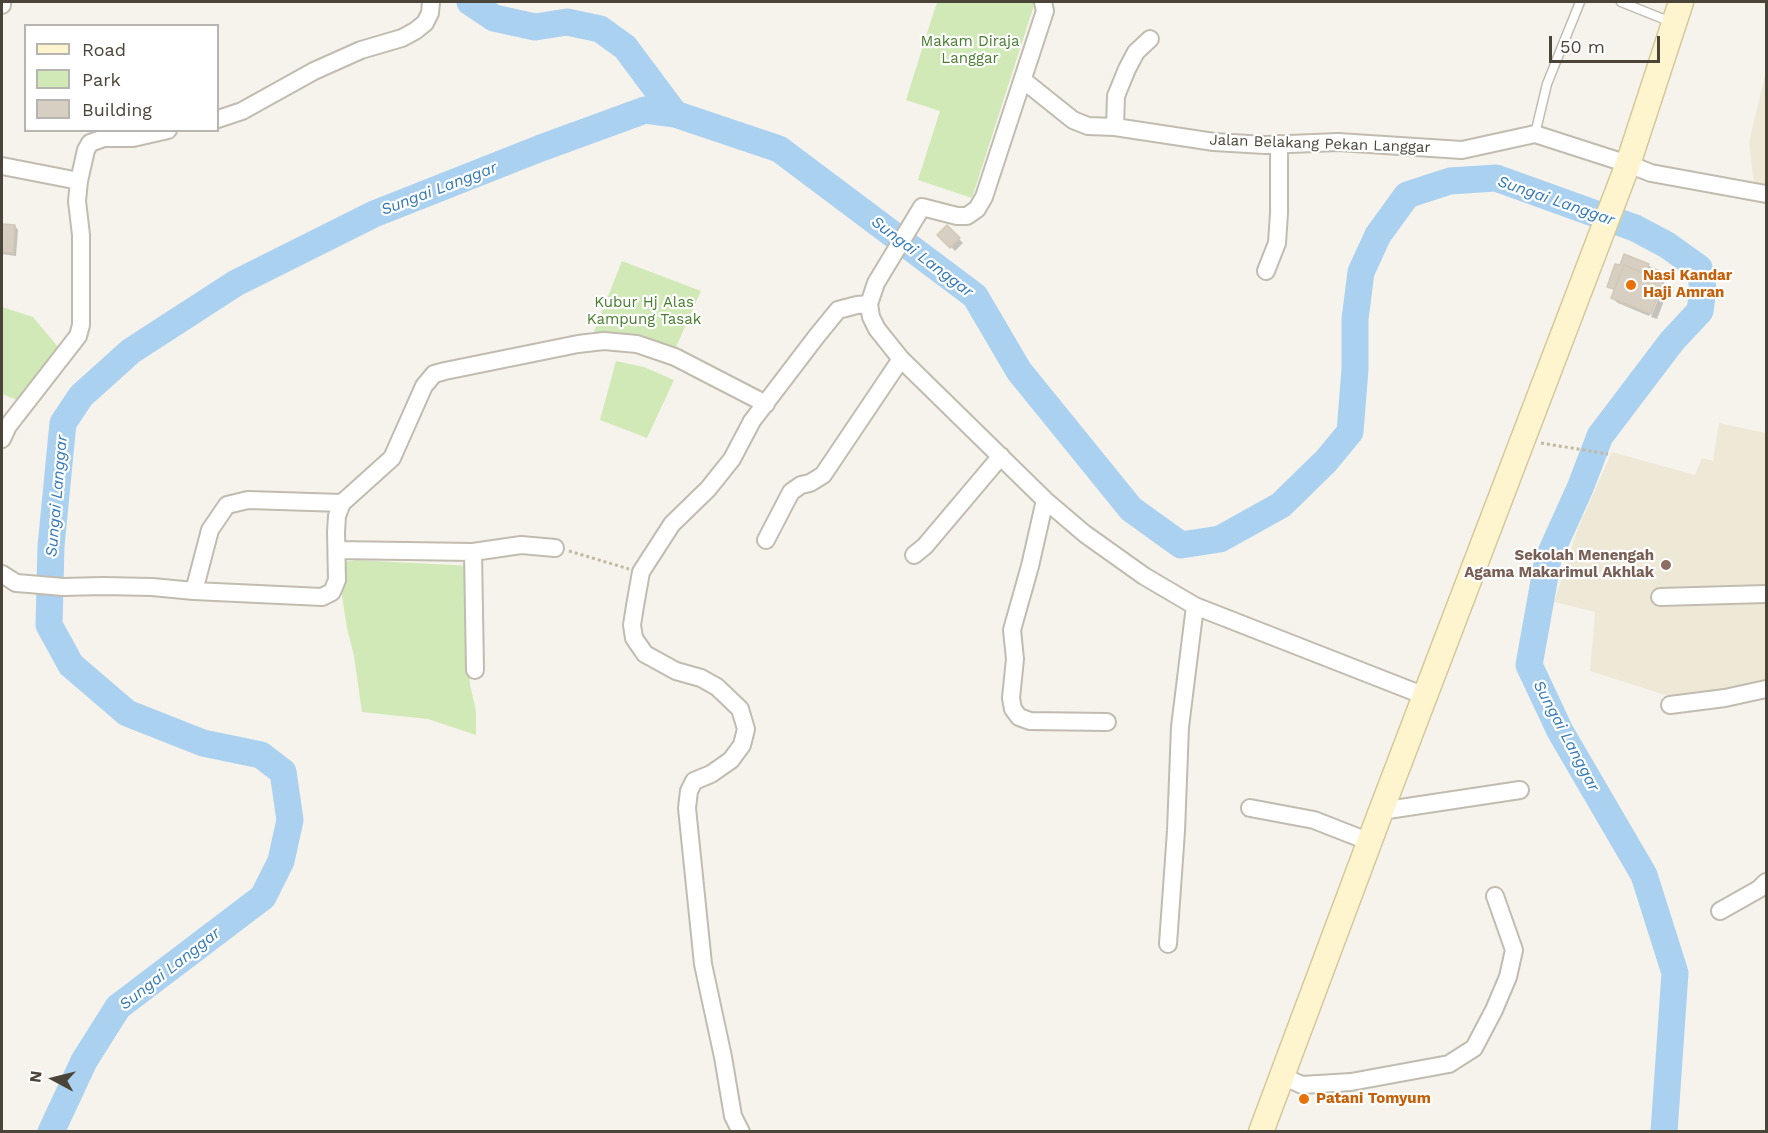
<!DOCTYPE html>
<style>
body{margin:0}
#map{position:relative;width:1768px;height:1133px;overflow:hidden;background:#f6f3ec;font-family:"Work Sans",sans-serif}
canvas{display:block}
.frame{position:absolute;inset:0;border:3px solid #4b4539;pointer-events:none}
.legend{position:absolute;left:24px;top:24px;width:195px;height:108px;box-sizing:border-box;background:#fff;border:2px solid #b7b5b0;margin:0;padding:8px 10px;list-style:none;font-size:18px;color:#4b4539}
.legend li{display:flex;align-items:center;gap:12px;height:30px}
.legend b{width:30px;border:2px solid #b7b5b0}
.north{position:absolute;left:24px;top:1049px;width:60px;height:60px;-webkit-text-stroke:4px #fff;paint-order:stroke;rotate:277deg;font-size:16px;font-weight:700;line-height:24px;text-align:center;color:#4b4539}
.north::after{content:'';display:block;margin:auto;width:21px;height:27px;background:#4b4539;clip-path:polygon(50% 0,100% 100%,50% 72%,0 100%)}
.scale{position:absolute;left:1549px;top:36px;width:111px;height:27px;box-sizing:border-box;border:3px solid #4b4539;border-top:0;padding-left:8px;font-size:18px;line-height:21px;white-space:nowrap;color:#4b4539;-webkit-text-stroke:4px #fff;paint-order:stroke}
</style>
<div id="map">
<canvas width="1768" height="1133"></canvas>
<div class="frame"></div>
<ul class="legend">
<li><b style="height:8px;background:#fef4ce"></b>Road</li>
<li><b style="height:16px;background:#d0e9b6"></b>Park</li>
<li><b style="height:16px;background:#d7d0c2"></b>Building</li>
</ul>
<div class="north">N</div>
<div class="scale">50 m</div>
</div>
<script>
const g = document.querySelector('canvas').getContext('2d');
g.lineJoin = 'round';
function fill(path, color) { g.fillStyle = color; g.fill(path, 'evenodd'); }
const toPath = rows => new Path2D(rows.map(r => 'M' + r).join(''));
function strokePath(path, color, width, dash) { g.strokeStyle = color; g.lineWidth = width; g.lineCap = dash ? 'butt' : 'round'; g.setLineDash(dash || []); g.stroke(path); }
function label(font, color, halo, rows, align = 'center') {
  g.font = font + ' "Work Sans",sans-serif'; g.lineWidth = 4.5; g.setLineDash([]); g.textBaseline = 'middle'; g.strokeStyle = halo; g.fillStyle = color; for (const [text, x, y, turn = 0] of rows) {
    g.save(); g.translate(x, y); g.rotate((+turn || 0) * Math.PI / 180); g.textAlign = isNaN(turn) ? turn : align; if (halo) g.strokeText(text, 0, 0); g.fillText(text, 0, 0); g.restore();
  }
}
const education = toPath([
 [1766,72,1766,188,1754,185,1749,142],
 [1719,423,1766,433,1766,692,1684,701,1590,671,1595,612,1554,602,1578,528,1612,452,1695,475,1702,458,1713,461]
]);
const green = toPath([
 [937,2,1035,2,972,198,918,180,940,111,906,100],
 [622,261,701,291,671,358,591,339],
 [2,307,33,317,63,353,22,402,2,394],
 [616,361,644,367,674,380,647,438,600,420],
 [355,560,472,566,468,659,470,685,476,711,476,735,428,719,362,712,354,656,347,628,342,596,341,569,345,562]
]);
const shadow = toPath([
 [2,225,15,226,18,230,16,256,2,254],
 [947,227,963,243,955,251,939,235],
 [1625,256,1648,265,1665,276,1664,283,1661,283,1649,316,1618,303,1612,298,1615,291,1608,286,1620,267],
 [1664,284,1669,288,1657,319,1651,317]
]);
const river = toPath([
 [470,2,494,18,535,27,567,22,600,29,625,47,675,114],
 [51,1132,84,1061,118,1007,263,897,281,861,290,820,283,772,261,755,203,743,127,713,71,665,49,625,51,546,63,423,81,396,131,351,236,283,374,214,541,148,645,110,675,114,779,149,975,296,1019,371,1131,509,1181,545,1220,539,1281,505,1326,461,1350,432,1355,369,1355,319,1361,272,1378,235,1407,195,1450,181,1496,178,1635,228,1667,245,1699,268,1703,288,1700,311,1672,341,1600,436,1580,488,1548,559,1529,665,1560,731,1644,875,1675,973,1664,1132]
]);
const building = toPath([
 [2,224,15,225,13,253,2,252,2,224],
 [947,225,960,238,950,248,937,235,947,225],
 [1624,254,1649,264,1645,274,1624,265,1614,289,1607,287,1615,264,1620,265,1624,254],
 [1624,265,1664,281,1651,314,1611,298,1624,265],
 [1652,268,1665,273,1662,281,1649,275,1652,268]
]);
const path = toPath([
 [1541,443,1608,454],
 [569,551,629,569]
]);
const service = toPath([
 [1621,2,1671,22],
 [1535,134,1547,84,1580,2]
]);
const minor = toPath([
 [1043,2,1045,11,984,197,977,209,967,216,957,216,922,207,876,283,869,304,871,317,877,329,901,359,1045,500,1085,534,1144,576,1195,606,1425,696],
 [2,5,2,2],
 [1023,80,1073,120,1088,126,1115,127,1214,142,1265,145,1338,142,1462,150,1535,134,1628,164,1651,173,1766,194],
 [218,119,242,111,314,71,361,50,402,38,415,31,425,23,430,13,431,2],
 [1115,127,1116,96,1127,69,1136,52,1150,39],
 [2,166,79,181,77,201,81,235,81,325,78,336,8,426,2,439],
 [79,181,86,150,90,143,104,138,133,138,168,130],
 [1266,271,1277,243,1279,213,1279,144],
 [1045,500,1030,566,1012,630,1015,659,1011,698,1013,709,1019,717,1030,721,1107,722],
 [766,540,791,492,801,485,810,483,823,475,901,359],
 [337,550,473,552,521,545,555,548],
 [473,552,475,670],
 [914,555,925,546,1001,456],
 [2,574,16,583,29,584,63,587,103,586,152,587,194,591,322,597,332,592,337,580,336,532,337,516,342,503,392,458,424,386,434,374,445,371,578,344,604,341,637,344,675,357,766,404],
 [194,591,210,530,227,505,248,500,342,503],
 [1660,597,1766,594],
 [1670,705,1725,698,1766,689],
 [1250,808,1314,820,1370,842],
 [1381,811,1520,790],
 [1720,911,1759,889,1766,882],
 [1168,944,1176,831,1180,727,1195,606],
 [1282,1076,1302,1085,1351,1082,1449,1064,1474,1048,1494,1010,1508,977,1514,950,1495,896],
 [741,1132,733,1116,723,1057,703,964,687,808,689,791,694,781,711,774,731,760,742,745,746,729,740,709,717,687,701,678,676,671,645,654,634,638,632,625,635,606,641,572,672,524,708,489,732,459,752,421,816,337,838,310,857,305,869,304]
]);
const secondary = toPath([
 [1261,1132,1381,811,1628,164,1681,2]
]);
const markers = [
 [1631,285,6,"#e8710a"],
 [1666,565,6,"#8d6e63"],
 [1304,1099,6,"#e8710a"]
];
const parkNames = [
 ["Makam Diraja",970,42],
 ["Langgar",970,59],
 ["Kubur Hj Alas",644,303],
 ["Kampung Tasak",644,320]
];
const streetNames = [
 ["Jalan Belakang Pekan Langgar",1320,144,2]
];
const foodNames = [
 ["Nasi Kandar",1643,276],
 ["Haji Amran",1643,293],
 ["Patani Tomyum",1316,1099]
];
const educationNames = [
 ["Sekolah Menengah",1654,556],
 ["Agama Makarimul Akhlak",1654,573]
];
const waterNames = [
 ["Sungai Langgar",439,189,-21],
 ["Sungai Langgar",1556,201,19],
 ["Sungai Langgar",922,257,37],
 ["Sungai Langgar",57,496,-85],
 ["Sungai Langgar",1566,736,62],
 ["Sungai Langgar",170,969,-38]
];
fill(education, '#eee9d7');
fill(green, '#d0e9b6');
fill(shadow, '#0003');
strokePath(river, '#abd1f0', 27);
fill(building, '#d7d0c2');
strokePath(building, '#d2c8b5', 1.5);
strokePath(service, '#c1bcaf', 11);
strokePath(minor, '#c1bcaf', 20);
strokePath(secondary, '#d4c99d', 27);
strokePath(path, '#c3b8a0', 3, [3, 3]);
strokePath(service, '#fff', 8);
strokePath(minor, '#fff', 16);
strokePath(secondary, '#fef4ce', 24);
for (const [x, y, r, color] of markers) { const dot = new Path2D(); dot.arc(x, y, r, 0, 2 * Math.PI); g.fillStyle = color; g.fill(dot); strokePath(dot, '#fff', 2); }
label('15px', '#477d2c', '#fff', parkNames);
label('15px', '#4b4539', '#fff', streetNames);
label('bold 15px', '#c56008', '#fff', foodNames, 'left');
label('bold 15px', '#785e54', '#fff', educationNames, 'right');
label('italic 16px', '#3279b7', '#fff', waterNames);
</script>
